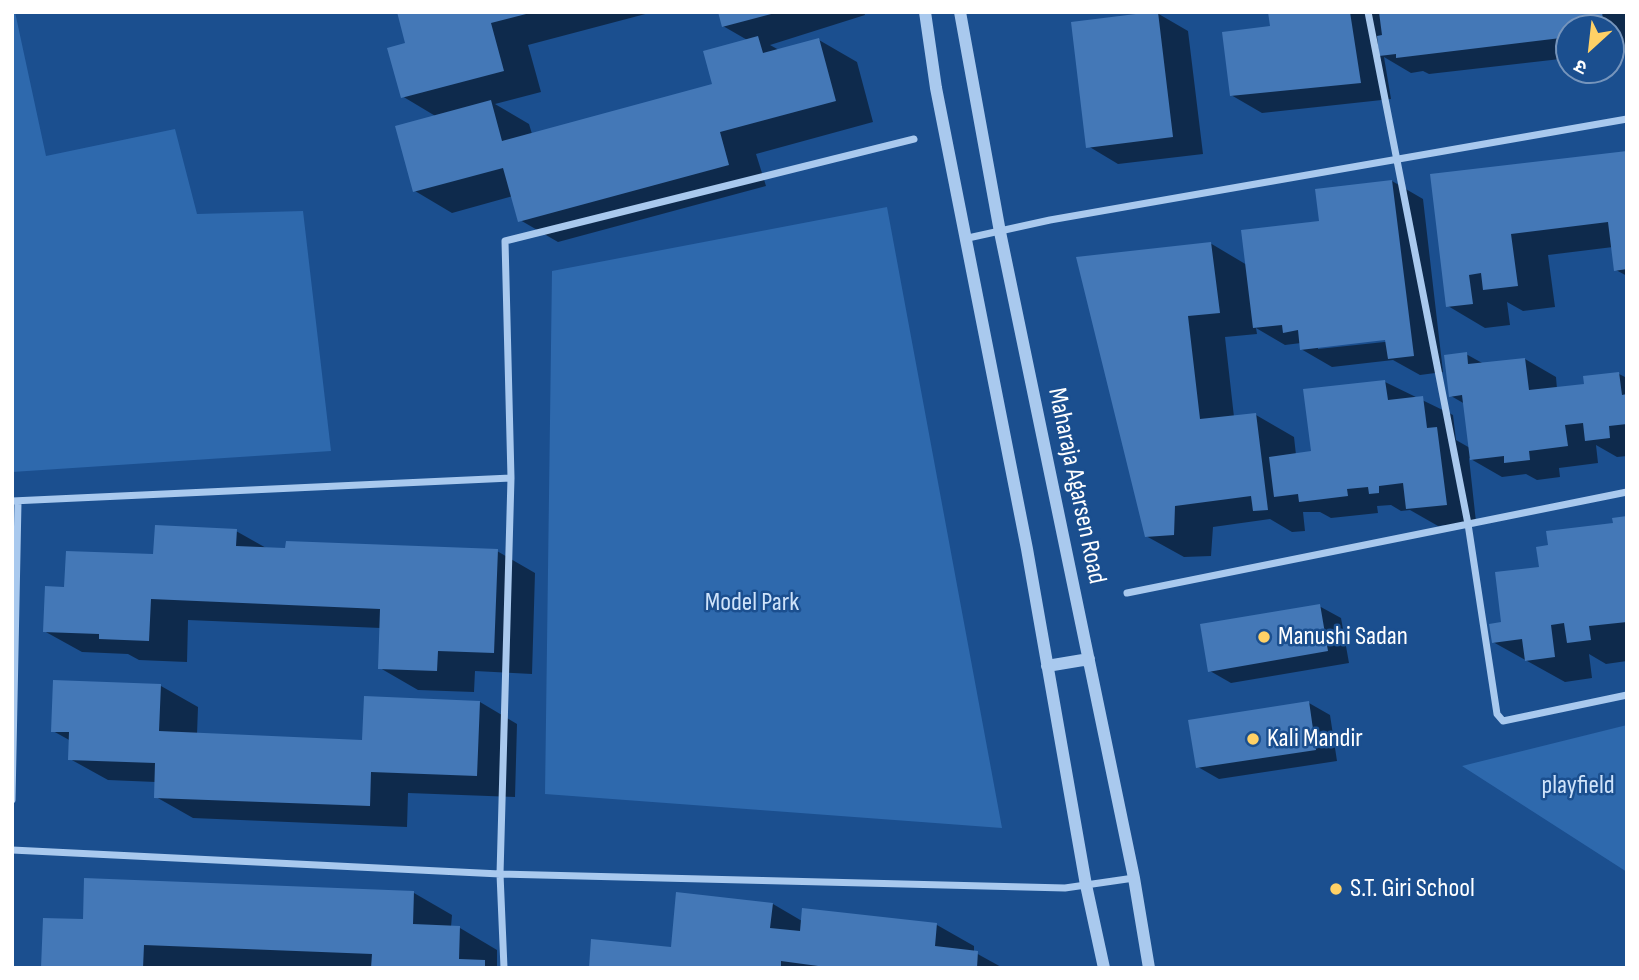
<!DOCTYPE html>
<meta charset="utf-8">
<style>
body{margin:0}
#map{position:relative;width:1639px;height:980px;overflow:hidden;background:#1b4f8f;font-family:"Sofia Sans Condensed","Noto Sans Devanagari",sans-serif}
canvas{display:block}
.frame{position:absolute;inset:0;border:14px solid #fff;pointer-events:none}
.north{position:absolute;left:1555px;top:14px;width:70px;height:70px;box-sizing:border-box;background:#1b4f8f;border:2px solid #7695bc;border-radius:50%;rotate:207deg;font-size:19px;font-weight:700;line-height:28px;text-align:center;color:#fff}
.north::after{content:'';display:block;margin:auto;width:24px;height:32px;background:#ffd166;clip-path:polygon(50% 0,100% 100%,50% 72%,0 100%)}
</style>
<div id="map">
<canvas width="1639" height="980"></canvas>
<div class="frame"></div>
<div class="north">उ</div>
</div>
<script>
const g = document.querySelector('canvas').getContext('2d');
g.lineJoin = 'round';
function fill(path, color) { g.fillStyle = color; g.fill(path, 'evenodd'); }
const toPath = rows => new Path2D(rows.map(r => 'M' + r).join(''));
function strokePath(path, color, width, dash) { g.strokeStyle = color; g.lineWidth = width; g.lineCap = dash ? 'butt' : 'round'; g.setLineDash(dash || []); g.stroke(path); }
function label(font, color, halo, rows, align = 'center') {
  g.font = font + ' "Sofia Sans Condensed",sans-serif'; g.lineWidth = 5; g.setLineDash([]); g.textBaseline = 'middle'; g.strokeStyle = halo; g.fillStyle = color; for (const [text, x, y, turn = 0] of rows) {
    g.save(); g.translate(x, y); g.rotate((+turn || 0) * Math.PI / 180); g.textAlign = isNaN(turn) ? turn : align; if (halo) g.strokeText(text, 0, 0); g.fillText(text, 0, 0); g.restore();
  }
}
const green = toPath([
 [12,12,15,12,46,156,175,129,197,214,303,211,331,451,12,472],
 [887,207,1002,828,545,794,552,271],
 [1627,725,1627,872,1462,766]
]);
const shadow = toPath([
 [399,12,653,12,528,45,541,92,495,104,529,124,532,134,714,85,749,41,723,26,720,12,864,12,865,15,770,45,779,50,819,40,857,62,873,122,756,154,766,186,558,242,520,220,513,196,452,213,415,191,437,117,402,96,407,45],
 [1270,12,1627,12,1627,51,1611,53,1611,28,1569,28,1569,58,1429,74,1423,71,1411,73,1384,57,1391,99,1262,113,1231,95,1272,28],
 [1157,13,1188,31,1203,154,1118,164,1088,146],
 [1627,152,1627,276,1616,270,1613,247,1548,255,1555,307,1523,311,1507,302,1510,325,1485,328,1448,306,1432,175],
 [1392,181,1423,199,1443,372,1420,375,1393,360,1332,367,1301,349,1301,343,1285,345,1256,328,1257,334,1225,337,1234,417,1256,415,1294,437,1296,455,1313,453,1385,382,1453,415,1456,440,1470,448,1465,404,1451,396,1466,354,1484,364,1525,359,1556,377,1557,389,1586,386,1619,374,1627,378,1627,456,1617,457,1596,445,1598,463,1559,468,1560,477,1537,480,1526,474,1502,477,1469,458,1476,522,1438,526,1410,510,1401,511,1391,505,1377,506,1378,513,1331,518,1320,512,1303,512,1305,531,1292,532,1270,519,1213,527,1211,556,1184,557,1146,536,1078,259,1210,243,1247,265],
 [1394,338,1394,341,1318,349,1318,346],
 [1627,518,1627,661,1606,664,1589,654,1592,678,1565,682,1493,642,1541,568],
 [236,531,268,549,497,551,535,573,532,674,475,671,474,692,418,690,380,668,381,628,188,620,187,662,139,660,128,654,82,652,44,631,66,589],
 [1319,606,1341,618,1349,663,1231,683,1210,671],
 [161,686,198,707,197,735,364,742,480,702,517,724,515,797,408,793,407,827,193,818,156,797,156,782,108,780,70,759,71,741,53,731],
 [1309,703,1330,715,1337,761,1219,779,1198,767],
 [414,893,452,915,451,927,460,928,497,950,497,968,43,968,85,921],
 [773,904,802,921,937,925,974,946,974,952,1003,968,591,968,672,949]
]);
const building = toPath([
 [397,12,530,12,530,13,491,23,504,71,401,98,387,48,405,43],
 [718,12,775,12,775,13,722,27],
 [1152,12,1158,12,1173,137,1086,148,1071,22],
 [1268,12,1350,12,1361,83,1230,96,1222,32,1270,26],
 [1379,12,1602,12,1604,28,1569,28,1569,37,1396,58,1396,54,1379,56,1377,36,1382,35],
 [758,36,763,53,819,38,836,101,720,132,729,165,518,222,503,168,413,192,395,126,491,100,502,141,712,84,703,51],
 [1627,151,1627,269,1614,271,1608,222,1511,234,1518,286,1483,290,1481,273,1469,275,1473,304,1446,307,1430,174],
 [1392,180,1414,356,1388,359,1385,340,1300,350,1298,330,1283,333,1282,325,1253,328,1241,230,1319,221,1315,189],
 [1211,242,1220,313,1188,316,1200,419,1256,413,1268,510,1253,511,1251,496,1175,506,1174,535,1145,537,1076,257],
 [1467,352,1468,364,1525,358,1529,390,1584,384,1583,376,1619,372,1622,395,1627,394,1627,424,1609,426,1610,438,1585,441,1583,423,1565,425,1568,446,1529,451,1530,460,1504,463,1504,456,1470,460,1462,395,1449,397,1444,355],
 [1385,380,1388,400,1423,396,1427,428,1437,427,1447,505,1406,509,1403,483,1379,486,1379,493,1369,494,1368,487,1347,489,1348,496,1299,502,1298,494,1274,497,1269,457,1311,451,1303,389],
 [1627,516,1627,622,1589,626,1591,640,1567,643,1564,623,1551,625,1555,657,1525,661,1522,639,1492,643,1489,624,1501,622,1495,572,1539,567,1536,547,1548,545,1546,531,1613,523,1612,518],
 [155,525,237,529,236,546,285,548,286,541,498,549,494,653,438,651,437,671,378,669,380,609,151,599,149,641,99,639,99,634,43,632,45,586,64,587,66,551,153,554],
 [1320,604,1328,651,1208,672,1200,624],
 [53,680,161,684,159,731,362,740,364,696,480,701,477,776,371,772,370,806,154,798,155,763,68,760,69,732,51,732],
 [1309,701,1316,750,1196,768,1188,720],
 [84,878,414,891,413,924,460,926,459,959,485,960,485,968,371,968,372,954,144,945,143,968,41,968,43,918,83,919],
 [676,892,773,903,770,928,800,931,802,908,937,923,935,946,978,951,977,968,833,968,781,961,781,968,589,968,591,939,671,947]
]);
const minor = toPath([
 [1368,12,1468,524,1497,714,1503,721,1627,695],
 [968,238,1050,220,1627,119],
 [12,501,511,478],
 [1127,593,1627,492],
 [12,800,18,502],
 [12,850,500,874,1065,888,1134,878],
 [504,968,500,874,511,478,505,241,914,139]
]);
const tertiary = toPath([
 [925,12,936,88,1027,549,1086,885,1104,968],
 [960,12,1000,232,1134,878,1149,968],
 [1047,666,1089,659]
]);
const markers = [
 [1264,637,7,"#ffd166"],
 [1253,739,7,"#ffd166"],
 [1336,889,7,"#ffd166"]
];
const streetNames = [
 ["Maharaja Agarsen Road",1076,486,78]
];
const parkNames = [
 ["Model Park",752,603],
 ["playfield",1578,786]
];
const poiNames = [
 ["Manushi Sadan",1278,637],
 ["Kali Mandir",1267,739],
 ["S.T. Giri School",1350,889]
];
fill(green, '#2e69ad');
fill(shadow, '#0007');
fill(building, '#4478b7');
strokePath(minor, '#a9c9ee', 7);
strokePath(tertiary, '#a9c9ee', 12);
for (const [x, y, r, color] of markers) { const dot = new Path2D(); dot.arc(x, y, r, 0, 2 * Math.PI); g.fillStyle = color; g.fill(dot); strokePath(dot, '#1b4f8f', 2.5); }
label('26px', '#fff', '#1b4f8f', streetNames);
label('26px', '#cfe3fa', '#1b4f8f', parkNames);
label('26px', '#fff', '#1b4f8f', poiNames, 'left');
</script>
